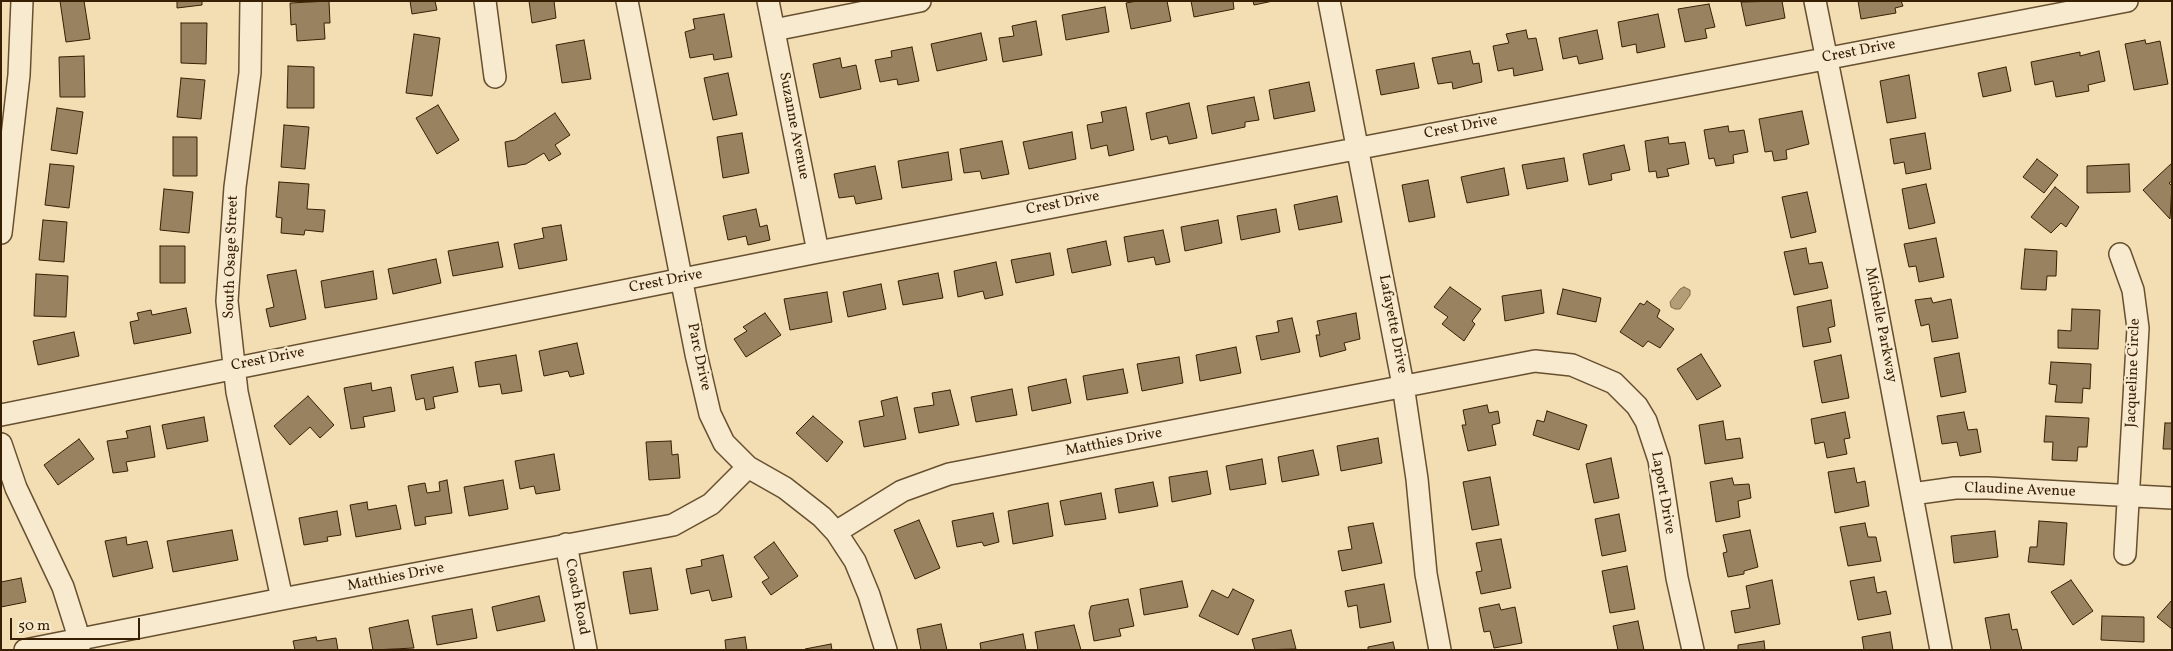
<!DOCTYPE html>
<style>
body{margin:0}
#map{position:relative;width:2173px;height:651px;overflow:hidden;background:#f3deb4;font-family:Vollkorn,serif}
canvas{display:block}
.frame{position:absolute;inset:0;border:2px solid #381f03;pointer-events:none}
.scale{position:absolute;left:10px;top:618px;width:130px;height:22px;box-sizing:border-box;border:2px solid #381f03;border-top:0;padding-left:6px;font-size:15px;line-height:18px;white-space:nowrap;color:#381f03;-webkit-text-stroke:4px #f7eace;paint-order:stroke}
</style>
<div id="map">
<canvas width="2173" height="651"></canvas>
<div class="frame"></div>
<div class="scale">50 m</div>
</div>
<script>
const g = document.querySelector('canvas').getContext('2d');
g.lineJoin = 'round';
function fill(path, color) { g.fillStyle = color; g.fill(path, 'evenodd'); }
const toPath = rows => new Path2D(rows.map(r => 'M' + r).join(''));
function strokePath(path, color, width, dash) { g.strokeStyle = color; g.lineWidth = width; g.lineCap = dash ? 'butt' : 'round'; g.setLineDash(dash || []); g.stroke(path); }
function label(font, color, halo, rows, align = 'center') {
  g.font = font + ' Vollkorn,serif'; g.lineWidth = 4.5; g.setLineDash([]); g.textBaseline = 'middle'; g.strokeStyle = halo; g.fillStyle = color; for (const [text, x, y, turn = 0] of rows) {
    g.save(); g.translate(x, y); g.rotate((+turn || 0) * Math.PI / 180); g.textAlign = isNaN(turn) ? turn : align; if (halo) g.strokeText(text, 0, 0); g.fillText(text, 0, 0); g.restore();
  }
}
const water = toPath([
 [1684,287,1690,290,1690,295,1680,309,1675,309,1671,307,1670,302,1680,289,1684,287]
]);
const building = toPath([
 [60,1,84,1,90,39,66,42,60,1],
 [177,1,202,1,202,5,177,8,177,1],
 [329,1,330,23,324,23,325,39,297,41,296,24,291,25,290,3,329,1],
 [410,1,435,1,437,10,412,14,410,1],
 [529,1,554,1,556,18,532,23,529,1],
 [1137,1,1167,1,1171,21,1131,29,1126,3,1137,1],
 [1191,1,1233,1,1234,9,1194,17,1191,1],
 [1253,1,1273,1,1254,5,1253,1],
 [1782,1,1785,18,1746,26,1741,2,1782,1],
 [1858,1,1901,1,1903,6,1895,8,1896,13,1861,19,1858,1],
 [1709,4,1715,27,1705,29,1707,38,1685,42,1678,9,1709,4],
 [1105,7,1109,32,1066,40,1062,15,1105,7],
 [724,14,732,57,714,60,713,54,690,58,685,32,695,29,693,19,724,14],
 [1658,14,1665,47,1637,53,1636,44,1622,47,1618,22,1658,14],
 [1036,21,1042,55,1003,62,999,38,1014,36,1012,26,1036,21],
 [181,23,207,23,206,64,181,63,181,23],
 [1526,30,1528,39,1536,38,1543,70,1514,76,1513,68,1498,71,1493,46,1509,43,1506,34,1526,30],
 [1597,30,1603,59,1579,64,1577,56,1563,59,1559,38,1597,30],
 [981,33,987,60,937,71,931,44,981,33],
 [414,34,440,38,432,96,406,93,414,34],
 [584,40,591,79,562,83,556,45,584,40],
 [2145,40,2146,44,2160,41,2168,84,2134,90,2125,44,2145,40],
 [912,47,919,81,898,85,897,79,880,82,875,60,892,57,891,51,912,47],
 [1470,51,1473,64,1479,63,1482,82,1453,89,1452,82,1438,84,1432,58,1470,51],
 [2099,51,2105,81,2088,85,2089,91,2056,97,2053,81,2035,85,2031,62,2080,52,2080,56,2099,51],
 [84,56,85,97,60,97,59,57,84,56],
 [840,58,842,68,856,65,861,89,820,98,813,64,840,58],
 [1414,63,1419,88,1381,95,1376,70,1414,63],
 [288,66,314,67,314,108,287,108,288,66],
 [2006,67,2011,91,1983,97,1978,73,2006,67],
 [728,73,737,115,713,120,704,78,728,73],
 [1909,75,1916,118,1887,123,1880,81,1909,75],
 [181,78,205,80,201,119,177,117,181,78],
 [1309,82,1315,111,1274,119,1269,90,1309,82],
 [1254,97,1259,120,1245,122,1245,127,1212,134,1207,106,1254,97],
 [1189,103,1197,138,1169,144,1167,136,1151,140,1146,113,1189,103],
 [438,105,459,140,437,154,416,118,438,105],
 [1126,107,1134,150,1109,156,1107,145,1091,149,1087,125,1103,122,1101,112,1126,107],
 [57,108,83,112,77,154,51,150,57,108],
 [1802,111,1809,144,1786,150,1787,159,1774,161,1772,151,1765,152,1759,119,1802,111],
 [555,113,570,135,555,145,561,154,549,161,544,153,526,164,508,167,505,142,515,140,555,113],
 [284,125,309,127,305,169,281,167,284,125],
 [1728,126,1729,132,1744,130,1748,152,1733,155,1734,163,1716,166,1714,158,1709,159,1704,130,1728,126],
 [1072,132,1076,159,1029,169,1023,142,1072,132],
 [742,133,749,173,723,178,717,137,742,133],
 [1925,133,1931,169,1906,174,1904,162,1894,164,1890,139,1925,133],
 [173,137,197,137,197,176,173,176,173,137],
 [1668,137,1669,144,1685,142,1689,164,1667,169,1669,176,1657,178,1656,171,1649,172,1645,141,1668,137],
 [1002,141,1009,174,982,179,980,171,964,173,960,149,1002,141],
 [1624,145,1630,170,1611,174,1612,180,1589,185,1583,154,1624,145],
 [948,152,952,180,902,188,898,161,948,152],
 [1564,158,1568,181,1527,189,1522,165,1564,158],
 [2037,159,2058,175,2044,193,2023,177,2037,159],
 [2172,163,2172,181,2169,183,2172,186,2170,219,2143,190,2172,163],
 [50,164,74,166,69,208,45,205,50,164],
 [2129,164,2130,192,2087,193,2087,166,2129,164],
 [875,166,882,199,856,204,854,196,839,198,834,174,875,166],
 [1504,168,1509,195,1467,203,1461,177,1504,168],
 [1428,180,1435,217,1409,222,1402,185,1428,180],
 [279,182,309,184,307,209,325,210,323,232,305,230,304,235,281,233,282,218,276,217,279,182],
 [1926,184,1935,223,1909,229,1902,189,1926,184],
 [2055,187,2079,207,2066,227,2061,223,2051,233,2031,217,2055,187],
 [164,189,193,192,189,233,160,230,164,189],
 [1807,192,1816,232,1791,238,1782,197,1807,192],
 [1337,196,1342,222,1299,230,1294,205,1337,196],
 [756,209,760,227,767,225,770,240,748,245,746,236,728,240,723,216,756,209],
 [1276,209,1280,232,1241,240,1237,216,1276,209],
 [43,220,67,222,64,262,39,260,43,220],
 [1218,220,1222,243,1185,251,1181,227,1218,220],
 [561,225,567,260,519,269,514,244,544,238,542,228,561,225],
 [1163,230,1170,262,1156,265,1154,257,1128,262,1124,237,1163,230],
 [1936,238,1944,277,1919,282,1916,266,1909,267,1904,244,1936,238],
 [1106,241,1111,265,1072,273,1067,249,1106,241],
 [498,242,503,267,453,276,448,251,498,242],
 [160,246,185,246,185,283,160,283,160,246],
 [1806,248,1809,264,1822,262,1828,288,1794,295,1784,252,1806,248],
 [2025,249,2057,251,2056,276,2047,276,2046,290,2021,289,2025,249],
 [1050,253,1054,275,1016,283,1011,260,1050,253],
 [436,259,441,283,393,294,388,269,436,259],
 [996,262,1003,295,985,299,983,291,958,297,954,271,996,262],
 [296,270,306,319,270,327,266,309,274,307,267,275,296,270],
 [373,271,377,299,325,308,321,281,373,271],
 [938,273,943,298,903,305,898,281,938,273],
 [36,274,68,276,66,317,34,316,36,274],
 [881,284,886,309,848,317,843,292,881,284],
 [1450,287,1481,309,1472,321,1475,324,1464,341,1442,324,1448,317,1434,307,1450,287],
 [1563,289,1601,298,1596,322,1557,314,1563,289],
 [1541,290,1544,313,1505,321,1502,296,1541,290],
 [827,292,832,322,790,330,784,299,827,292],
 [1931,298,1933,303,1951,299,1958,338,1932,342,1929,324,1921,326,1915,300,1931,298],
 [1831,300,1835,326,1828,328,1831,342,1803,347,1797,307,1831,300],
 [1647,301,1660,310,1657,317,1674,329,1660,348,1648,341,1643,347,1620,332,1640,303,1644,305,1647,301],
 [186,308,191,333,134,344,130,322,139,320,137,313,151,310,152,315,186,308],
 [2072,309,2100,310,2098,349,2058,348,2058,330,2071,331,2072,309],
 [765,313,781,335,746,357,734,339,747,331,743,327,765,313],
 [1356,313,1360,339,1344,343,1346,350,1320,357,1316,335,1320,335,1317,321,1356,313],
 [1292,318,1300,352,1261,360,1256,336,1279,332,1277,321,1292,318],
 [74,332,79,356,38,365,33,341,74,332],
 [577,343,584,374,570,377,568,371,544,376,539,351,577,343],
 [1236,347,1241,373,1200,381,1196,355,1236,347],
 [1959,353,1966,392,1941,397,1934,358,1959,353],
 [1701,354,1721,386,1697,400,1677,369,1701,354],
 [516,355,522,391,502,394,500,384,479,387,475,362,516,355],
 [1841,355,1849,398,1822,403,1814,361,1841,355],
 [1179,357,1183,383,1142,391,1137,364,1179,357],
 [2051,362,2091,364,2090,389,2083,388,2082,403,2055,402,2057,385,2049,384,2051,362],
 [453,367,458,392,433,397,435,408,426,410,424,398,416,400,411,375,453,367],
 [1123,369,1128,393,1087,400,1083,376,1123,369],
 [1066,379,1071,403,1032,411,1028,387,1066,379],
 [371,383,372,391,391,387,395,411,363,417,365,427,351,429,344,388,371,383],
 [1012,389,1017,415,976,422,971,397,1012,389],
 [950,390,959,425,919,433,914,408,934,405,932,393,950,390],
 [308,396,334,425,320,438,310,427,290,445,274,426,308,396],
 [897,397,906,439,864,447,859,421,884,416,881,401,897,397],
 [1487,405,1489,413,1498,411,1500,423,1492,425,1496,445,1468,451,1462,425,1466,425,1463,410,1487,405],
 [1547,411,1587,425,1579,450,1533,435,1537,420,1544,422,1547,411],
 [1845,412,1850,438,1844,439,1847,454,1827,458,1824,442,1815,444,1811,419,1845,412],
 [1964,412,1968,430,1977,429,1981,452,1960,456,1957,442,1942,444,1937,416,1964,412],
 [813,416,843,442,827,462,796,433,813,416],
 [2046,416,2089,418,2087,447,2078,447,2077,461,2052,460,2053,442,2044,442,2046,416],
 [204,417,208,441,167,449,162,425,204,417],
 [1723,421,1726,440,1740,438,1743,458,1705,464,1699,425,1723,421],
 [2165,423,2172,423,2172,449,2163,449,2165,423],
 [150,426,155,457,126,462,128,471,113,473,107,441,128,438,126,431,150,426],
 [1378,438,1382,463,1341,471,1337,446,1378,438],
 [79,439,94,459,58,485,44,465,79,439],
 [671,441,672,455,678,454,680,478,649,480,646,442,671,441],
 [1313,450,1319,475,1282,482,1278,457,1313,450],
 [554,454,560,490,536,494,534,486,520,489,515,461,554,454],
 [1611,458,1619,498,1594,503,1586,464,1611,458],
 [1262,459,1266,484,1230,490,1226,466,1262,459],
 [1854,468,1857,483,1865,481,1869,506,1835,513,1828,472,1854,468],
 [1207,471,1211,494,1172,502,1169,477,1207,471],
 [1490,477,1499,525,1472,530,1463,482,1490,477],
 [1732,478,1734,485,1749,484,1751,498,1738,501,1740,517,1716,522,1710,482,1732,478],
 [447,480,452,513,425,517,426,524,415,526,408,486,425,483,427,493,440,491,439,482,447,480],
 [503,480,508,509,469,516,464,487,503,480],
 [1153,482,1158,506,1119,513,1115,489,1153,482],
 [1101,493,1106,519,1065,525,1060,501,1101,493],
 [367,502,368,510,396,505,401,529,356,537,350,505,367,502],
 [1048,503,1053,536,1013,544,1008,511,1048,503],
 [337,511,341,535,327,537,328,541,304,545,299,518,337,511],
 [993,513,999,542,984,546,982,542,957,547,952,521,993,513],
 [1619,514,1626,551,1602,556,1595,519,1619,514],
 [919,520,940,568,915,579,894,530,919,520],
 [2039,521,2067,523,2064,565,2028,562,2030,547,2037,547,2039,521],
 [1373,523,1382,563,1342,571,1338,551,1352,549,1348,527,1373,523],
 [1865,523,1868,537,1876,537,1881,561,1848,566,1840,527,1865,523],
 [232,530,238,560,173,572,167,541,232,530],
 [1750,530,1758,567,1744,571,1744,574,1728,577,1723,553,1727,552,1723,535,1750,530],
 [1995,531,1998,557,1954,563,1951,536,1995,531],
 [126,537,127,545,147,541,153,568,113,577,105,541,126,537],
 [1501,539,1511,588,1481,594,1476,572,1482,571,1476,543,1501,539],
 [774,542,798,576,771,595,762,582,769,578,754,557,774,542],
 [723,555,732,597,712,601,709,590,691,594,686,569,702,566,701,560,723,555],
 [1627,566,1635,609,1610,613,1602,571,1627,566],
 [651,568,658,610,630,614,623,572,651,568],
 [1874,577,1877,593,1886,591,1891,614,1858,620,1850,581,1874,577],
 [21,578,26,602,1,607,1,582,21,578],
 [1772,580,1780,624,1735,633,1731,611,1750,608,1746,586,1772,580],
 [2071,580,2093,611,2073,625,2051,592,2071,580],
 [1182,581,1188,607,1144,615,1140,589,1182,581],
 [1384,584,1391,622,1360,628,1357,605,1348,607,1345,591,1384,584],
 [1233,589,1254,600,1238,635,1199,616,1212,590,1228,598,1233,589],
 [539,596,545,621,497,631,492,607,539,596],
 [1128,599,1134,626,1119,629,1121,636,1094,641,1089,613,1091,606,1128,599],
 [2172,600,2172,629,2157,617,2172,600],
 [1499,604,1501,610,1515,607,1522,643,1494,648,1490,631,1484,632,1479,608,1499,604],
 [472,609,477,638,437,645,432,616,472,609],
 [2009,614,2012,630,2017,629,2022,650,1991,650,1985,618,2009,614],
 [2102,616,2144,617,2144,642,2101,640,2102,616],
 [408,620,414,648,373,650,369,628,408,620],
 [1638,621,1644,650,1618,650,1613,626,1638,621],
 [941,624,947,650,921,650,917,629,941,624],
 [1074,625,1081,650,1038,650,1035,632,1074,625],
 [1291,630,1296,649,1255,650,1252,639,1291,630],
 [1890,632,1893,650,1864,650,1862,637,1890,632],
 [1023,634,1026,650,981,650,980,643,1023,634],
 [316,637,317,641,336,638,338,650,295,650,293,641,316,637],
 [745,637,747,650,726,650,725,640,745,637],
 [1764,641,1765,650,1738,650,1738,645,1764,641],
 [1393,642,1395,650,1368,650,1368,647,1393,642],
 [831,644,832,650,806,650,805,649,831,644]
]);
const minor = toPath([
 [251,1,250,73,235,187,227,301,237,392,282,599],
 [485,1,495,77],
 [627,1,696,354,710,414,724,443,748,467,785,488,822,517,836,532,855,561,869,595,886,650],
 [768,1,818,252],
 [1329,1,1403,385,1417,479,1426,574,1440,650],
 [1815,1,1872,283,1941,650],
 [774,30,920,1],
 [1,233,19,75,22,1],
 [2120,254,2133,290,2138,328,2125,554],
 [1,415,818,252,2127,1],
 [1,444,16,488,63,587,76,628,79,650],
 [1912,494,1955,488,1988,488,2172,498],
 [836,532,902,491,949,474,1535,361,1572,365,1614,383,1637,406,1646,421,1659,460,1677,578,1693,650],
 [566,544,586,650],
 [25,650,282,599,673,525,711,504,748,467]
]);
const streetNames = [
 ["Crest Drive",1859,52,-11],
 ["Suzanne Avenue",793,126,79],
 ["Crest Drive",1461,128,-11],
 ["Crest Drive",1063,204,-11],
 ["South Osage Street",232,257,-88],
 ["Crest Drive",666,282,-11],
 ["Lafayette Drive",1392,324,79],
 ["Michelle Parkway",1880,325,79],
 ["Parc Drive",698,357,78],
 ["Crest Drive",268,360,-11],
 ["Jacqueline Circle",2134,373,-88],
 ["Matthies Drive",1114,443,-11],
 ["Claudine Avenue",2020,491,2],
 ["Laport Drive",1662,493,80],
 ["Matthies Drive",396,578,-11],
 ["Coach Road",576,597,79]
];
fill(water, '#b39d78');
strokePath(water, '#826b49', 1);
fill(building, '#99825f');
strokePath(building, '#381f03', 1);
strokePath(minor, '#674f2f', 24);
strokePath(minor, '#f7eace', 21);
label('15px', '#381f03', '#f7eace', streetNames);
</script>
